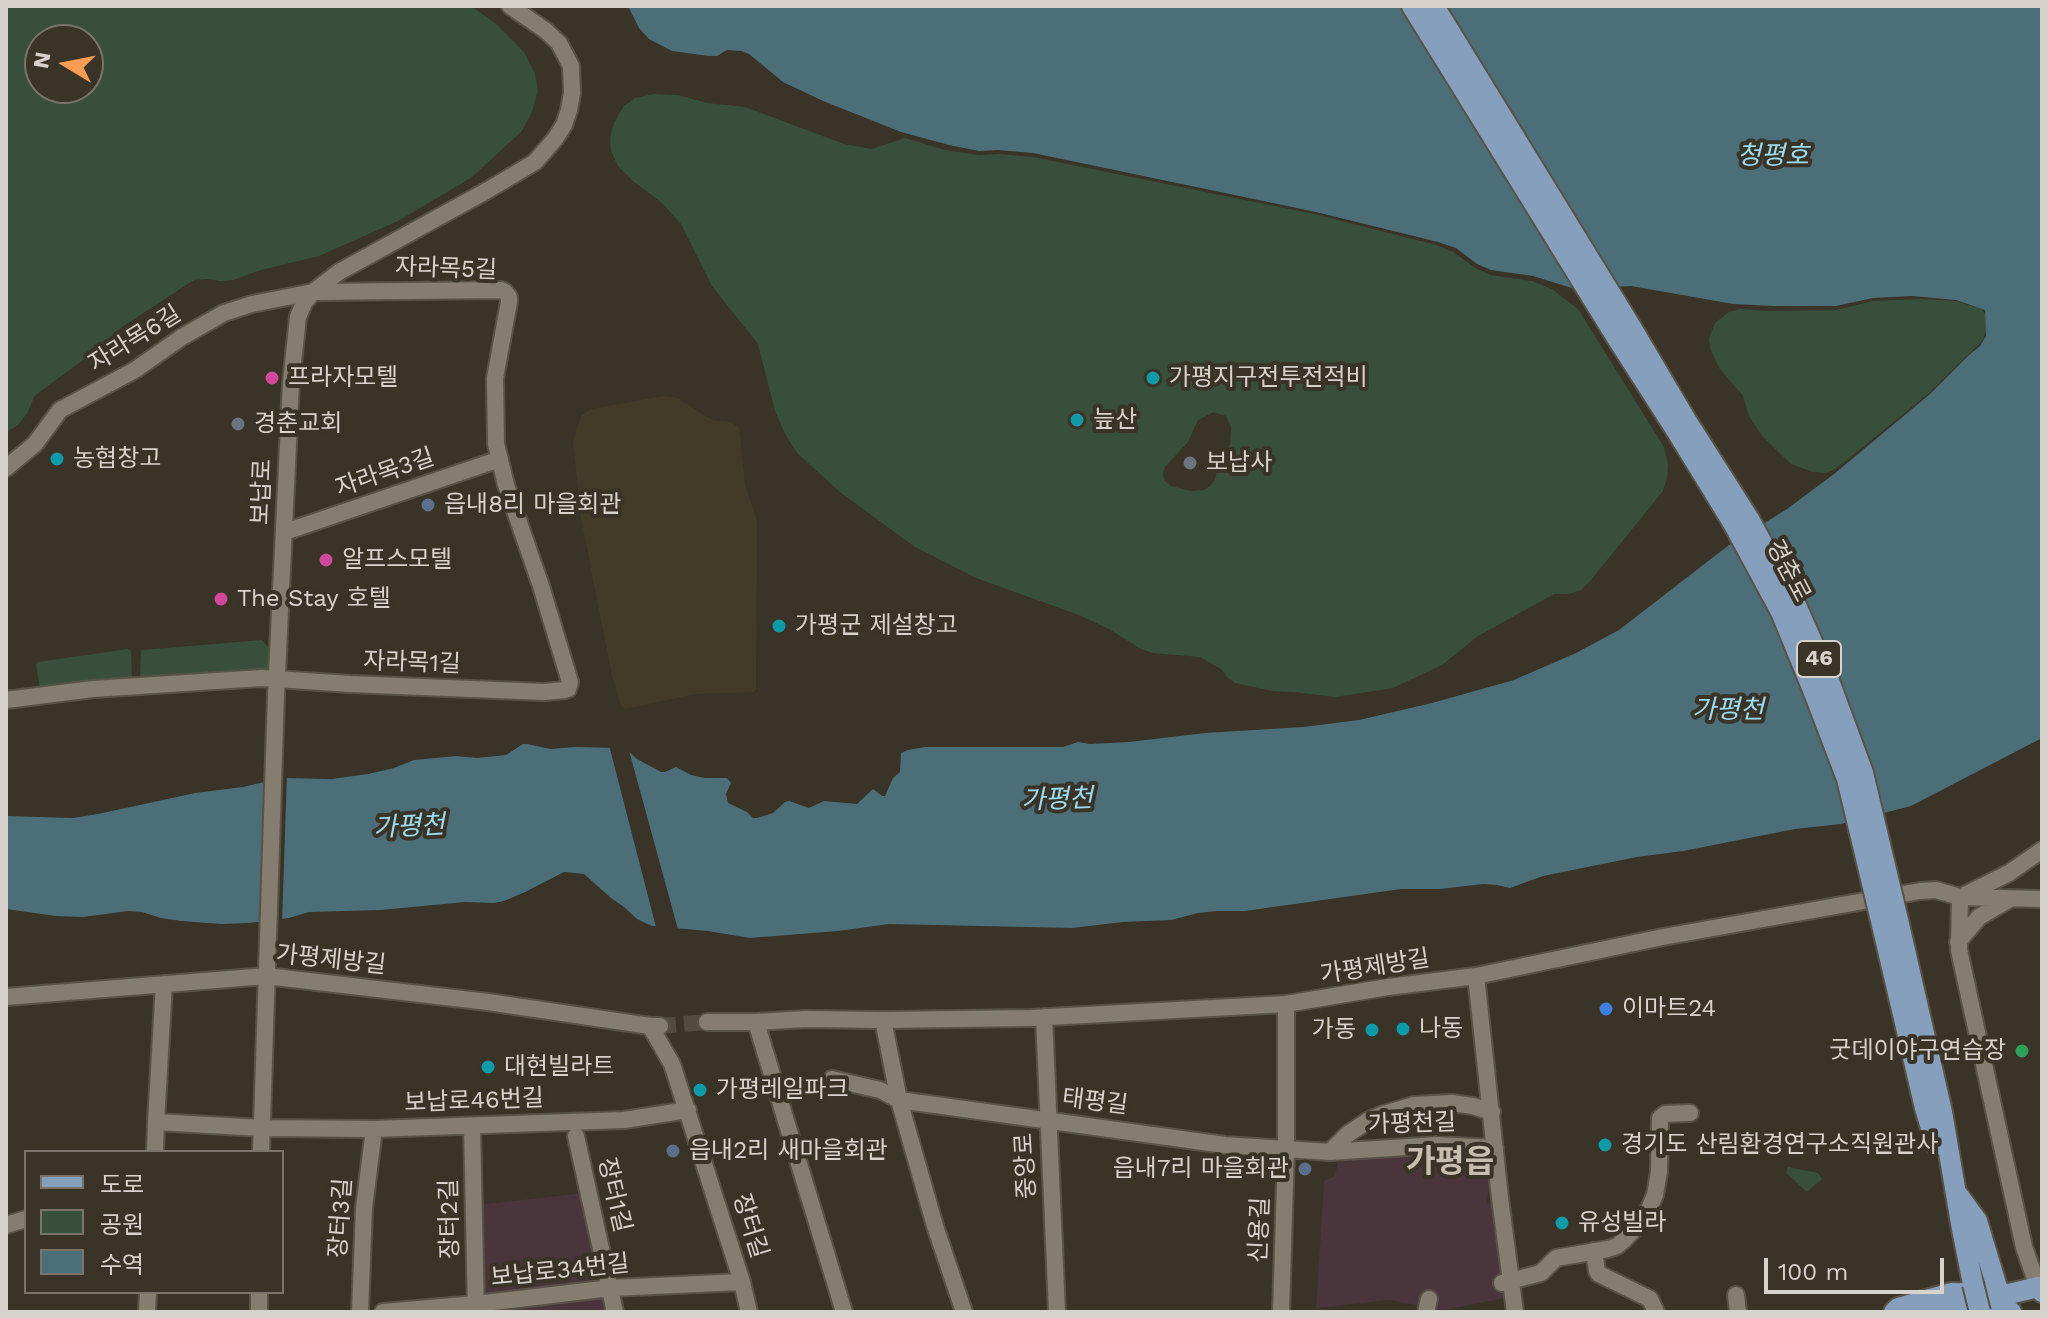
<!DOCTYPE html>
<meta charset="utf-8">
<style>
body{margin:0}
#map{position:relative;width:2048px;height:1318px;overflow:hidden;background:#3a3327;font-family:"Work Sans","Noto Sans KR",sans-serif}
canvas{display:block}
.frame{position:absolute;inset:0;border:8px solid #d7d2cb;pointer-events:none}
.legend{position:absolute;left:24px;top:1150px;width:260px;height:144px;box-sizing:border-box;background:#3a3327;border:2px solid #797369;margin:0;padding:10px 14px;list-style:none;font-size:24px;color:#d7d2cb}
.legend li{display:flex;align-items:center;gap:16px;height:40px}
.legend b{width:40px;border:2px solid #797369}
.north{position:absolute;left:24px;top:24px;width:80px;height:80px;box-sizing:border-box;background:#3a3327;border:2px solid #797369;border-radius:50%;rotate:280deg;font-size:22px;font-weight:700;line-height:32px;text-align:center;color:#d7d2cb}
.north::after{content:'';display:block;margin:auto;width:28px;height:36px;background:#fd9d54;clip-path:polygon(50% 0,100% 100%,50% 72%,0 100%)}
.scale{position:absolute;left:1764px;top:1258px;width:180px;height:36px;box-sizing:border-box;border:4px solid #d7d2cb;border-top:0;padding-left:10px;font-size:24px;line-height:28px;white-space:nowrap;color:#d7d2cb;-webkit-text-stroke:6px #3a3327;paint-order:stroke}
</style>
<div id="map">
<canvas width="2048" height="1318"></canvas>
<div class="frame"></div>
<ul class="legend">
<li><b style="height:10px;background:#859fbd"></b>도로</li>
<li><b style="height:22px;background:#384f3c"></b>공원</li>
<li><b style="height:22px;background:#4b6e79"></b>수역</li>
</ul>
<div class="north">N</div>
<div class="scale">100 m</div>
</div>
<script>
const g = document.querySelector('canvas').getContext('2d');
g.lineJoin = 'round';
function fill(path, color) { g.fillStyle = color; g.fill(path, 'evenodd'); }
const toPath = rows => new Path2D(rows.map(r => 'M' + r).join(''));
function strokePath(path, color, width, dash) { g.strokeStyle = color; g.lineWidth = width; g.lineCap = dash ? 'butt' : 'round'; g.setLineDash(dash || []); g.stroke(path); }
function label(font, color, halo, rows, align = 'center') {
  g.font = font + ' "Work Sans","Noto Sans KR",sans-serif'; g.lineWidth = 8; g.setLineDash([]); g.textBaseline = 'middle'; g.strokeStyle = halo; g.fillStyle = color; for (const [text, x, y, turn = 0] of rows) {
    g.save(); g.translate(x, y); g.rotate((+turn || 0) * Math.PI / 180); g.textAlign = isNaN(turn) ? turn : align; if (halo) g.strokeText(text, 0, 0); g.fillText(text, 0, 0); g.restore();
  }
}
const commercial = toPath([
 [1401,1149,1492,1159,1487,1203,1494,1204,1505,1298,1443,1310,1389,1300,1316,1308,1324,1181,1335,1176,1338,1161],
 [584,1193,607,1312,486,1312,478,1205]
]);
const built = toPath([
 [663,396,678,398,705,416,713,420,730,422,739,427,745,485,757,520,756,689,754,692,695,694,625,709,621,706,612,676,581,518,573,441,581,416,591,409]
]);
const green = toPath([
 [6,6,471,6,496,24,524,52,535,74,538,90,532,112,522,131,471,178,398,221,319,256,261,270,233,280,220,281,208,279,194,280,122,327,97,350,42,390,34,397,28,412,18,425,6,432],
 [40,40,88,40,88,88,40,88],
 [654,94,678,95,707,103,745,107,844,144,872,149,905,138,945,150,979,155,999,154,1033,157,1314,214,1436,245,1453,252,1474,267,1490,275,1532,281,1552,289,1578,309,1664,447,1668,465,1667,478,1663,491,1591,580,1581,590,1569,594,1554,594,1478,636,1442,665,1393,688,1335,697,1293,692,1272,691,1235,683,1227,677,1221,669,1200,657,1152,653,1139,648,1109,629,1079,615,976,578,915,547,840,492,797,453,785,434,775,411,758,344,712,286,681,224,662,203,633,181,618,166,611,151,610,138,614,123,623,107,635,98],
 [1214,412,1226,416,1231,427,1230,444,1220,462,1214,481,1210,486,1204,490,1191,491,1171,486,1165,481,1163,474,1165,467,1188,442,1198,420],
 [1920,299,1956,301,1982,309,1985,314,1986,329,1983,340,1929,393,1848,459,1832,471,1825,473,1813,472,1791,464,1763,437,1749,416,1743,396,1719,368,1710,348,1709,338,1715,323,1729,312,1741,309,1767,311,1836,310,1873,301],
 [262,640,271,650,270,669,268,671,140,679,141,650],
 [128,649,131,651,132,680,40,691,36,664,38,662],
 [1788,1167,1818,1173,1822,1179,1807,1192,1786,1173]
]);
const water = toPath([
 [628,6,2042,6,2042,738,1911,806,1841,824,1795,829,1683,851,1637,857,1543,876,1510,888,1497,885,1483,884,1440,889,1401,889,1245,911,1217,911,1198,913,1171,920,1123,922,1072,928,889,924,838,931,750,938,708,931,652,926,637,919,624,907,611,898,584,874,564,872,525,892,504,901,494,903,465,902,381,910,309,912,289,918,249,923,221,924,181,921,161,918,142,912,128,911,83,917,56,916,6,909,6,816,73,818,98,814,195,793,243,787,281,778,332,779,368,774,394,768,414,760,456,756,477,758,506,755,523,744,527,744,551,749,575,747,619,748,628,751,637,759,661,772,665,772,676,767,691,775,705,778,727,778,731,783,726,794,728,803,747,812,753,818,757,818,773,813,785,802,789,801,809,808,824,801,857,804,873,789,882,796,885,796,893,778,900,772,901,753,908,750,925,747,1063,747,1078,742,1090,744,1129,742,1205,733,1303,727,1359,720,1432,703,1514,680,1576,653,1619,630,1729,545,1787,509,1834,474,1930,394,1968,356,1980,346,1986,336,1985,310,1956,300,1912,296,1873,298,1836,306,1774,306,1733,304,1631,286,1575,289,1533,276,1491,270,1477,264,1456,248,1438,242,1316,212,1033,153,998,150,979,151,949,145,901,132,823,101,783,82,749,54,741,51,727,50,717,56,709,56,672,51,649,39,639,28]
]);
const pier = toPath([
 [620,745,628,747,679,933,657,931,609,745],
 [281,774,287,774,282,923,259,926,264,778]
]);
const minorTunnel = toPath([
 [660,1026,707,1022]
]);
const minor = toPath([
 [6,468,35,444,60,410,135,370,182,337,224,313,252,304,313,292,501,290,505,292,509,297,509,302,495,378,496,444,506,485,541,586,570,682,568,689,565,690,544,692,350,684,262,678,93,689,6,700],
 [285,532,500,459],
 [1965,895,2009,873,2042,850],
 [1960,897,1959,950,2024,1247,2038,1287,2042,1286],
 [1958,942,1979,917,2008,900],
 [1476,976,1500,1198,1515,1312],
 [6,997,266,976,488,1002,650,1026],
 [1044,1017,1057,1312],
 [883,1020,899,1100,935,1226,964,1312],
 [707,1022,756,1022,806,1019,883,1020,1030,1018,1286,1004,1388,987,1476,976,1663,937,1920,891,1936,890,1960,897,2042,899],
 [756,1022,844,1312],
 [660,1026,650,1026,672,1064,742,1282,749,1312],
 [832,1079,880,1090,899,1100,1225,1145,1330,1152,1437,1145,1495,1148],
 [156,1122,164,984],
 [472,1126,476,1312],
 [576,1136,615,1312],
 [155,1152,156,1122,262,1128,374,1129,624,1120,688,1110],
 [261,1152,276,695,291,382,298,317,304,303,313,292,339,272,488,190,535,162,555,139,564,125,569,110,572,93,571,66,559,43,545,30,510,6],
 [1330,1152,1348,1134,1369,1120,1384,1114,1414,1105,1452,1103,1473,1106,1492,1112],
 [6,1225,26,1219],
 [1594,1251,1597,1271,1599,1274,1650,1299,1656,1312],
 [1502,1283,1541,1273,1556,1258,1608,1249,1617,1246,1624,1240,1638,1225,1649,1209,1655,1195,1659,1172,1660,1118,1665,1114,1690,1113],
 [1736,1295,1738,1312],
 [147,1312,148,1292],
 [259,1312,259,1292],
 [360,1312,364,1208,374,1129],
 [383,1312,476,1304,611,1288,742,1282],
 [1281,1312,1286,1150,1286,1004],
 [1426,1312,1429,1299]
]);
const major = toPath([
 [1412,6,1617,338,1676,430],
 [1434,6,1631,327,1686,420],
 [1898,920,1942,1112,1962,1229,1973,1284],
 [1882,925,1925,1108,1936,1145],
 [1958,1195,1977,1221,1999,1294],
 [1894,1312,1898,1308,1951,1293,2009,1294,2038,1287,2042,1292],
 [1937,1312,1977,1307,2011,1312]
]);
const majorBridge = toPath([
 [1686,420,1749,519,1795,603,1828,678,1863,773,1898,920],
 [1676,430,1733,523,1781,612,1813,690,1847,779,1882,925],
 [1973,1284,1980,1312]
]);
const markers = [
 [272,378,8,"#d1479c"],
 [1153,378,8,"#0f9aa8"],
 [1077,420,8,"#0f9aa8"],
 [238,424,8,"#6b7280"],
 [57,459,8,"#0f9aa8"],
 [1190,463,8,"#6b7280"],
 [428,505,8,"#5c6f8a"],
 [326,560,8,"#d1479c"],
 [221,599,8,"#d1479c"],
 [779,626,8,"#0f9aa8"],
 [1606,1009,8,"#3f7fe0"],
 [1403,1029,8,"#0f9aa8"],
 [1372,1030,8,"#0f9aa8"],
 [2022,1051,8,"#2e9e5b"],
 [488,1067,8,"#0f9aa8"],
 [700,1090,8,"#0f9aa8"],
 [1605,1145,8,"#0f9aa8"],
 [673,1151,8,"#5c6f8a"],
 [1305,1169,8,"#5c6f8a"],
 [1562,1223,8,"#0f9aa8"]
];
const shields = [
 [1819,659,44]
];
const shieldNames = [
 ["46",1819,659]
];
const streetNames = [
 ["자라목5길",446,269,2],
 ["자라목6길",135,339,-32],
 ["자라목3길",385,473,-19],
 ["보납로",262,492,-88],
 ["경춘로",1788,571,62],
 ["자라목1길",412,663,2],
 ["가평제방길",331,960,6],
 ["가평제방길",1375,967,-9],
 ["보납로46번길",474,1101,-2],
 ["태평길",1095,1102,7],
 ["가평천길",1412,1124,-2],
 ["중앙로",1026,1166,-93],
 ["장터1길",614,1195,77],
 ["장터3길",341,1218,-86],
 ["장터2길",450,1219,-91],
 ["장터길",750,1226,73],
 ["신용길",1260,1230,-88],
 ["보납로34번길",560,1271,-6]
];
const poiNames = [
 ["프라자모텔",288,378],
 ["가평지구전투전적비",1169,378],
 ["늪산",1093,420],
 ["경춘교회",254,424],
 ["농협창고",73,459],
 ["보납사",1206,463],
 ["읍내8리 마을회관",444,505],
 ["알프스모텔",342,560],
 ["The Stay 호텔",237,599],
 ["가평군 제설창고",795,626],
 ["이마트24",1622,1009],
 ["나동",1419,1029],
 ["가동",1356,1030,"right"],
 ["굿데이야구연습장",2006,1051,"right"],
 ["대현빌라트",504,1067],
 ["가평레일파크",716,1090],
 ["경기도 산림환경연구소직원관사",1621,1145],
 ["읍내2리 새마을회관",689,1151],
 ["읍내7리 마을회관",1289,1169,"right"],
 ["유성빌라",1578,1223]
];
const waterNames = [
 ["청평호",1773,156],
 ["가평천",1728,710],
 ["가평천",1057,800,-2],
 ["가평천",409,827,-3]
];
const districtNames = [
 ["가평읍",1450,1163]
];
fill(commercial, '#49353b');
fill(built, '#443a28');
fill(green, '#384f3c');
fill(water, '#4b6e79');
fill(pier, '#3a3327');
strokePath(minorTunnel, '#524b40', 16, [16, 8]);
strokePath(minor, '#585247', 20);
strokePath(major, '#585247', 24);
strokePath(minor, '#857d6f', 16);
strokePath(major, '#859fbd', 20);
strokePath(majorBridge, '#585247', 24, []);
strokePath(majorBridge, '#859fbd', 20);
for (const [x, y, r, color] of markers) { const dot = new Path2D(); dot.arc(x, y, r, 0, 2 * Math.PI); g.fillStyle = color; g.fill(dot); strokePath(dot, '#3a3327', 3); }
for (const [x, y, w] of shields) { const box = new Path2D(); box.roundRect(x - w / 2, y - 18, w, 36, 6); g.fillStyle = '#3a3327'; g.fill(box); strokePath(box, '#d7d2cb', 2); }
label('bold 22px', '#d7d2cb', null, shieldNames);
label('24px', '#d7d2cb', '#3a3327', streetNames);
label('24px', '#d7d2cb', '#3a3327', poiNames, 'left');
label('italic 26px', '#9addf2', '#3a3327', waterNames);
label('bold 32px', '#c7beaf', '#3a3327', districtNames);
</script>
